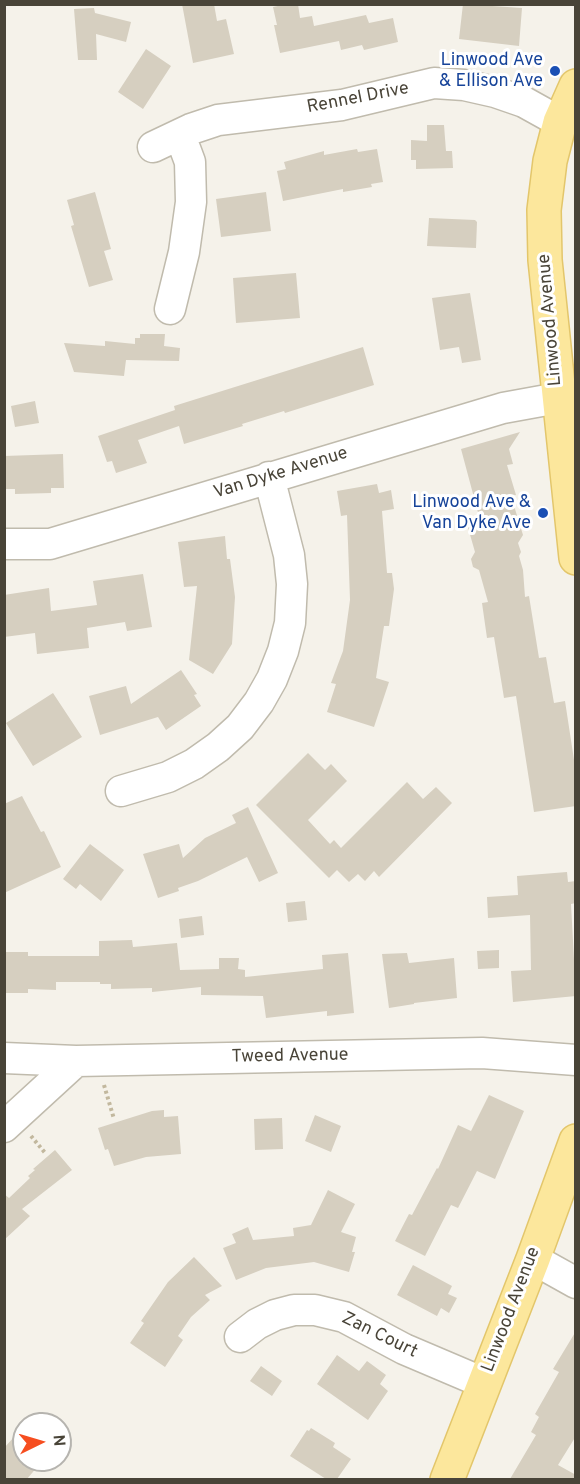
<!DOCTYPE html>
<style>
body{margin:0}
#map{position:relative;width:580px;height:1484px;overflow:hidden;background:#f5f2ea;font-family:Overpass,sans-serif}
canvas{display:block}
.frame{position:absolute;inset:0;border:6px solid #494438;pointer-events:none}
.north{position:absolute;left:12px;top:1412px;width:60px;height:60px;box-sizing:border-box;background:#fff;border:2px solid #b6b4af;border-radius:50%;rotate:85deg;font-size:16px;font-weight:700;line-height:24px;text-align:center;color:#494438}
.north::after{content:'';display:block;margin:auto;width:21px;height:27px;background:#f64e20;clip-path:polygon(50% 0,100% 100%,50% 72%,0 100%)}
</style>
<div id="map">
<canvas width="580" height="1484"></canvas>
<div class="frame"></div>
<div class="north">N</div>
</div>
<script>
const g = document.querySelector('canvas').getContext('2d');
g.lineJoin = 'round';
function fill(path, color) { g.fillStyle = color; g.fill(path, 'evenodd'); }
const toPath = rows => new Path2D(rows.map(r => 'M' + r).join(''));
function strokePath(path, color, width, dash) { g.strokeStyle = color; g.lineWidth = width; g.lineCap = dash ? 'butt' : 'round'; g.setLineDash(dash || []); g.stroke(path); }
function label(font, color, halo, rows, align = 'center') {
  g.font = font + ' Overpass,sans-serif'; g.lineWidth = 6; g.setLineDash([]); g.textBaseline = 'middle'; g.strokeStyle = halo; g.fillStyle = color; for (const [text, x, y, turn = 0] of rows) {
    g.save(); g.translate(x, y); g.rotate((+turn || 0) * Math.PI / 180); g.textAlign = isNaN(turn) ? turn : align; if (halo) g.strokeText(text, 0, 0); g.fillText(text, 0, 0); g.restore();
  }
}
const building = toPath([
 [182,4,214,4,217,21,226,19,234,54,193,63],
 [287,4,298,4,300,18,312,16,314,26,366,15,369,23,393,18,398,42,364,50,362,45,341,50,339,41,280,53,274,25,277,25,273,7],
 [463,4,522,8,519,46,459,39],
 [94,8,95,13,131,22,126,42,96,34,97,60,78,60,74,9],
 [146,49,171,66,143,109,118,92],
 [427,125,444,125,446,151,452,151,453,168,416,169,416,160,411,160,411,140,427,141],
 [357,149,358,152,377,149,383,182,371,184,372,187,343,192,343,189,283,201,277,171,286,169,284,162,324,151,324,155],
 [95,192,111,249,104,251,113,280,89,287,71,226,74,225,67,200],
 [266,192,271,231,221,237,216,199],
 [429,218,475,220,477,222,476,248,427,246],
 [296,273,300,318,236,323,233,278],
 [470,293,481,360,462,363,459,347,440,350,432,298],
 [140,334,165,334,164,346,180,348,179,361,126,360,124,376,74,372,64,343,105,346,105,341,135,344,135,338,140,338],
 [363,347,374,385,285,413,284,411,242,424,243,426,184,444,179,426,138,440,147,463,116,473,112,461,107,462,98,436,175,410,174,406],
 [35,401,39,423,15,427,11,406],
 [520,432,509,449,513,464,507,465,516,495,511,496,523,535,518,543,521,552,519,556,523,570,525,597,529,596,539,658,546,657,554,703,565,701,576,773,576,806,534,812,516,696,504,698,494,637,487,638,482,603,488,602,479,570,473,567,471,559,475,552,467,524,480,520,461,449],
 [63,454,64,488,51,488,51,493,15,494,15,489,4,489,4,456],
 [377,484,379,493,391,490,394,509,382,511,387,573,392,573,394,589,389,626,384,626,376,678,389,682,374,727,327,712,336,684,331,683,343,651,350,600,347,515,341,516,337,491],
 [225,536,227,559,230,559,235,597,232,644,213,674,189,660,197,586,184,587,178,542],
 [143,574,152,627,127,631,125,622,87,628,89,648,37,654,35,633,4,637,4,595,49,588,51,611,97,605,93,581],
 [181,670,197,694,194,695,201,706,166,730,158,717,100,735,89,696,126,686,131,704],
 [53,693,82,737,33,766,6,723],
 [308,753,325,770,331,764,347,781,308,820,330,844,334,840,341,848,407,782,423,799,436,787,452,803,379,877,374,871,365,881,358,874,349,882,337,870,329,878,256,805],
 [22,796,41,832,44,831,61,867,4,893,4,804],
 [248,807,278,873,259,882,247,857,198,881,178,888,179,891,158,898,143,854,179,844,183,858,205,838,236,823,232,815],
 [90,844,124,870,101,901,80,884,76,889,63,879],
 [567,872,568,882,576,881,576,903,571,904,576,996,513,1002,511,971,531,970,530,915,488,918,487,897,518,895,517,876],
 [305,901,307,920,288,922,286,903],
 [202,916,204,935,181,938,179,919],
 [132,940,133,947,177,943,180,970,219,969,219,958,239,958,238,969,245,970,245,977,323,969,322,955,348,953,354,1013,327,1016,327,1011,266,1018,263,996,201,995,201,987,152,992,152,988,111,989,111,984,100,984,100,982,56,982,56,990,28,989,28,993,4,993,4,952,28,952,28,956,99,956,99,941],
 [499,950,499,968,478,969,477,951],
 [407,953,409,963,454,958,457,998,414,1003,414,1004,389,1008,382,954],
 [489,1095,524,1111,495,1179,477,1171,458,1208,451,1205,425,1256,395,1241,409,1214,412,1215,437,1168,438,1169,458,1125,471,1131],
 [164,1110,164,1117,178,1116,181,1154,146,1157,114,1166,108,1149,105,1150,98,1128,152,1111],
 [315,1115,341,1126,331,1152,305,1141],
 [282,1118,283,1149,255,1150,254,1119],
 [55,1150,72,1170,22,1209,30,1216,4,1240,4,1194,9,1198,30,1178,28,1176,35,1170,33,1169],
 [328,1190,355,1204,341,1232,356,1237,352,1252,355,1252,349,1272,314,1262,266,1268,236,1280,223,1248,236,1243,232,1234,248,1227,253,1240,294,1236,293,1228,311,1225],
 [194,1257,222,1286,205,1295,210,1300,191,1317,178,1336,183,1340,165,1367,130,1343,144,1323,141,1321,168,1282],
 [413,1265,452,1286,448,1294,457,1298,449,1313,441,1308,437,1316,397,1295],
 [576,1331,576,1436,558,1465,576,1475,576,1479,510,1479,536,1435,531,1432,539,1417,535,1414,559,1372,553,1369],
 [337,1355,359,1371,367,1361,386,1375,380,1384,388,1391,368,1420,317,1384],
 [261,1366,282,1381,272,1396,250,1381],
 [311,1428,335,1443,333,1447,351,1459,337,1479,326,1479,290,1456,307,1430,309,1431],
 [14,1437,24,1446,24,1460,43,1460,27,1479,4,1479,4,1448]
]);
const path = toPath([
 [104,1085,114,1119],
 [31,1136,46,1154]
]);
const minor = toPath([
 [153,147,191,129,218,120,342,105,434,83,464,85,495,92,524,102,560,122],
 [170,309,184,252,191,202,190,162,180,135],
 [4,544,50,544,503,408,558,398,576,398],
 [121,791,168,777,194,764,218,747,240,727,259,702,272,679,283,651,290,623,292,584,289,555,269,477],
 [4,1058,76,1061,482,1053,576,1060],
 [4,1127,76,1061],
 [533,1259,576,1283],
 [240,1337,257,1324,275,1315,294,1310,315,1310,344,1317,404,1349,484,1383]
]);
const major = toPath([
 [576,86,560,122,550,161,544,210,545,260,576,558],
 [447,1480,533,1259,576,1141]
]);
const markers = [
 [555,71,6,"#1a4fb4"],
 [543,513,6,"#1a4fb4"]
];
const transitNames = [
 ["Linwood Ave",543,61],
 ["& Ellison Ave",543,82],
 ["Linwood Ave &",531,503],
 ["Van Dyke Ave",531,524]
];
const streetNames = [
 ["Rennel Drive",358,99,-11],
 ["Linwood Avenue",551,320,-95],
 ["Van Dyke Avenue",281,474,-17],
 ["Tweed Avenue",290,1057,-1],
 ["Linwood Avenue",512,1310,-69],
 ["Zan Court",379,1336,26]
];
fill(building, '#d6cfc0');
strokePath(minor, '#c0bbad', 33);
strokePath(major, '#e3c66b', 36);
strokePath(path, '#c2b89e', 4, [3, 3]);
strokePath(minor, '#fff', 30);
strokePath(major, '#fce79c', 33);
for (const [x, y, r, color] of markers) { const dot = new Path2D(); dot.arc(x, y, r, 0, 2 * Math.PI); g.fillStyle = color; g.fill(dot); strokePath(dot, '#fff', 2); }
label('18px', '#164399', '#fff', transitNames, 'right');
label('18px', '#494438', '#fff', streetNames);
</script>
